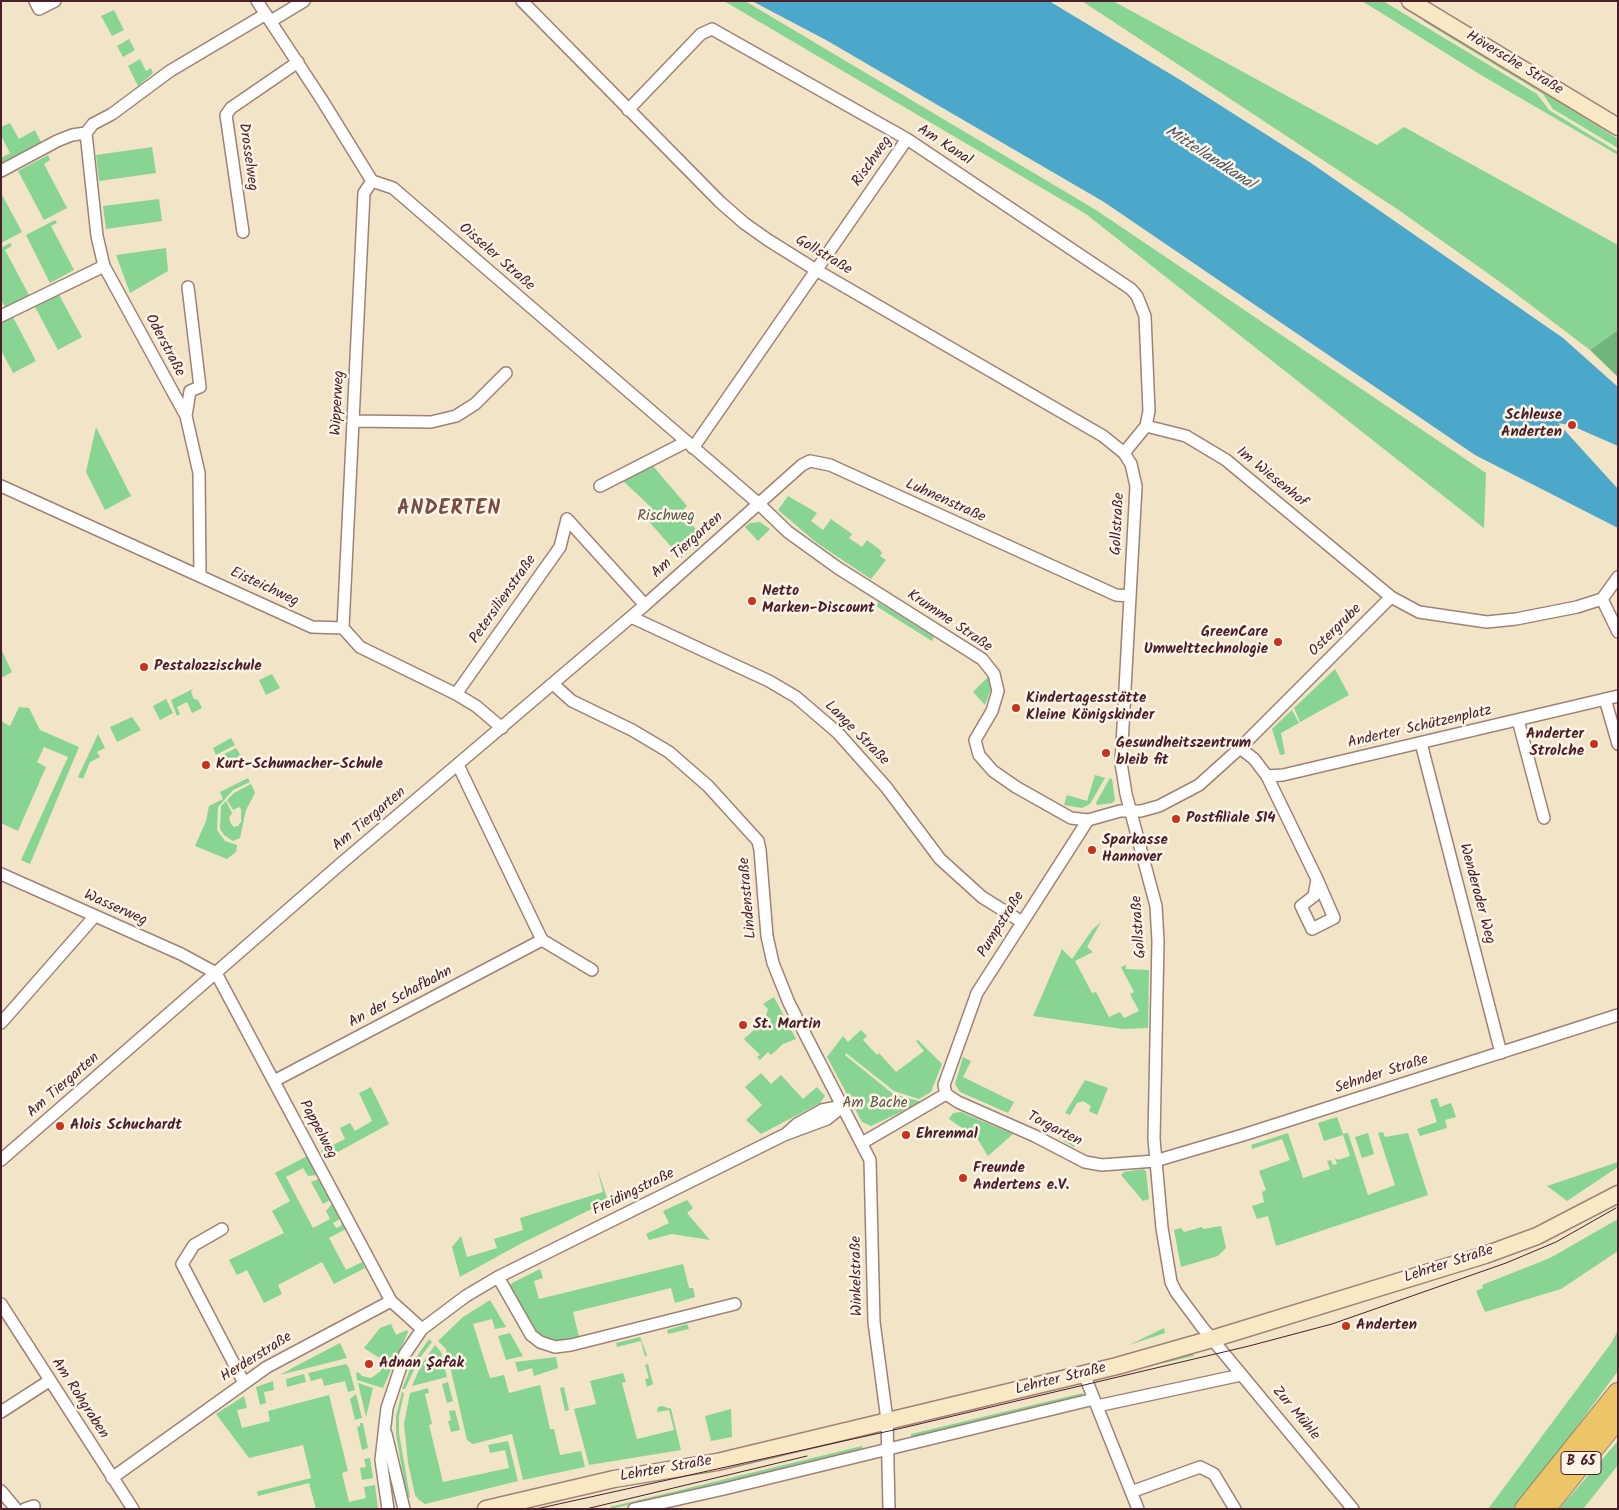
<!DOCTYPE html>
<meta charset="utf-8">
<style>
body{margin:0}
#map{position:relative;width:1619px;height:1510px;overflow:hidden;background:#f2e4c6;font-family:Kalam,sans-serif}
canvas{display:block}
.frame{position:absolute;inset:0;border:2px solid #4a1f2b;pointer-events:none}
</style>
<div id="map">
<canvas width="1619" height="1510"></canvas>
<div class="frame"></div>
</div>
<script>
const g = document.querySelector('canvas').getContext('2d');
g.lineJoin = 'round';
function fill(path, color) { g.fillStyle = color; g.fill(path, 'evenodd'); }
const toPath = rows => new Path2D(rows.map(r => 'M' + r).join(''));
function strokePath(path, color, width, dash) { g.strokeStyle = color; g.lineWidth = width; g.lineCap = dash ? 'butt' : 'round'; g.setLineDash(dash || []); g.stroke(path); }
function label(font, color, halo, rows, align = 'center') {
  g.font = font + ' Kalam,sans-serif'; g.lineWidth = 5; g.setLineDash([]); g.textBaseline = 'middle'; g.strokeStyle = halo; g.fillStyle = color; for (const [text, x, y, turn = 0] of rows) {
    g.save(); g.translate(x, y); g.rotate((+turn || 0) * Math.PI / 180); g.textAlign = isNaN(turn) ? turn : align; if (halo) g.strokeText(text, 0, 0); g.fillText(text, 0, 0); g.restore();
  }
}
const green = toPath([
 [724,1,745,1,1096,210,1486,473,1484,528,1086,214],
 [1082,1,1113,1,1377,145,1404,127,1618,245,1618,330,1590,350,1507,287,1400,211],
 [1362,1,1383,1,1537,94,1549,110,1618,152,1618,155,1481,75],
 [114,10,124,30,112,36,101,16],
 [1426,20,1618,139,1618,148,1553,109,1543,94,1423,21],
 [129,39,135,50,123,57,117,46],
 [140,59,146,71,151,68,153,73,138,86,128,66],
 [10,123,19,139,35,130,42,144,1,166,1,158,10,153,1,136,1,127],
 [152,147,156,173,99,181,96,155],
 [48,155,50,160,44,164,67,208,44,220,18,171],
 [1,193,22,232,1,243],
 [159,199,162,221,106,229,103,206],
 [55,220,57,223,51,226,74,270,50,283,26,235],
 [10,243,12,246,5,250,29,295,5,307,1,300,1,248],
 [166,248,168,271,130,293,116,255],
 [58,293,82,337,58,350,34,305],
 [13,317,36,361,13,373,1,350,1,323],
 [96,427,131,496,105,510,86,472],
 [653,466,687,506,681,512,700,534,697,544,681,558,645,517,652,508,623,481],
 [788,496,817,513,811,521,823,530,831,519,852,534,849,538,862,547,867,540,879,549,882,553,880,556,886,560,871,579,817,543,778,510],
 [760,522,770,529,758,541,745,527,750,523],
 [878,602,934,637,932,641,876,606],
 [1,649,12,672,1,678],
 [1335,669,1349,695,1300,722,1294,708],
 [272,674,280,688,266,695,259,680],
 [989,676,991,689,985,705,973,692],
 [193,689,191,692,194,699,198,700,202,708,192,713,187,702,177,707,180,714,177,716,171,700],
 [166,699,173,713,160,720,153,706],
 [19,707,29,708,40,730,79,747,30,864,21,860,68,757,44,747,37,762,46,767,18,831,1,823,1,721,10,726],
 [1292,710,1299,723,1281,733,1285,754,1280,755,1272,729],
 [132,717,141,730,117,742,110,727],
 [1370,733,1375,743,1357,748,1355,741],
 [98,734,105,748,97,752,100,757,90,762,83,779,78,777],
 [231,738,235,745,216,755,213,748],
 [236,748,241,756,218,767,215,759],
 [1095,775,1105,778,1090,804,1082,808,1064,805,1067,795,1087,801],
 [248,778,250,782,233,790,218,807,217,830,225,841,237,845,236,852,227,859,195,846,206,821,209,806,223,799,220,792],
 [1110,778,1112,779,1115,800,1112,803,1097,805,1096,803],
 [251,784,255,793,246,810,240,838,233,841,224,835,220,829,221,806,226,801,232,813,229,818,231,824,234,827,238,826,241,822,241,809,239,807,233,810,227,800,234,793],
 [1101,922,1087,947,1093,952,1075,961,1092,993,1096,992,1109,1017,1120,1012,1124,1018,1139,1011,1130,994,1134,992,1121,967,1126,965,1126,969,1149,970,1148,1028,1123,1029,1033,1016,1062,949,1072,959,1092,930],
 [774,997,796,1039,783,1044,771,1055,768,1052,760,1060,757,1057,760,1055,744,1039,757,1027,755,1024,766,1016,768,1009,763,1004],
 [861,1030,867,1036,863,1040,877,1055,879,1053,896,1072,924,1051,916,1041,918,1040,942,1064,931,1092,919,1099,894,1091,846,1053,845,1055,893,1094,922,1102,871,1126,862,1122,827,1057,843,1036,848,1042],
 [963,1057,971,1061,963,1077,1014,1102,1008,1113,960,1092,955,1084],
 [761,1073,771,1084,781,1075,803,1099,817,1087,825,1096,820,1103,761,1134,746,1120,762,1105,745,1087],
 [1085,1080,1108,1088,1097,1115,1089,1111,1091,1106,1083,1101,1077,1103,1070,1115,1065,1113],
 [371,1087,389,1124,325,1159,321,1151,345,1139,340,1128,350,1123,355,1131,372,1121,359,1093],
 [1437,1098,1440,1107,1451,1103,1456,1117,1445,1120,1447,1128,1420,1136,1417,1129,1437,1122,1430,1100],
 [961,1112,970,1116,1013,1134,988,1156,977,1138,949,1119,953,1113],
 [1337,1117,1343,1134,1348,1133,1368,1195,1395,1185,1378,1133,1383,1132,1385,1137,1408,1133,1428,1195,1276,1246,1268,1216,1257,1219,1252,1206,1264,1202,1262,1192,1266,1190,1259,1171,1290,1160,1282,1139,1252,1149,1251,1145,1288,1133,1303,1178,1330,1169,1327,1161,1331,1160,1333,1165,1337,1164,1335,1158,1338,1160,1350,1156,1343,1135,1324,1141,1318,1123],
 [1066,1128,1080,1136,1074,1147,1059,1138],
 [1368,1133,1374,1154,1362,1158,1355,1137],
 [307,1156,317,1175,308,1176,303,1168,286,1177,313,1228,330,1219,326,1211,332,1204,340,1219,333,1223,336,1228,341,1226,342,1222,346,1229,329,1238,346,1270,362,1262,365,1268,334,1284,322,1262,278,1285,282,1294,264,1303,247,1270,237,1275,229,1260,284,1233,272,1211,290,1201,275,1173],
 [1618,1162,1618,1167,1567,1201,1547,1186],
 [597,1168,608,1201,520,1244,460,1277,452,1247,461,1236,467,1257,497,1248,494,1239,523,1230,520,1218,603,1192],
 [1143,1169,1146,1171,1149,1199,1143,1201,1121,1175,1124,1172],
 [319,1179,330,1200,323,1204,311,1182],
 [687,1200,693,1208,687,1213,710,1240,672,1234,649,1240,646,1234,669,1223,663,1211],
 [1618,1219,1618,1251,1561,1289,1485,1312,1476,1291,1483,1288,1482,1285,1550,1258],
 [1221,1226,1226,1248,1218,1256,1181,1267,1174,1230,1181,1228,1184,1232,1202,1227,1203,1229],
 [683,1264,689,1288,693,1288,695,1297,675,1303,671,1288,573,1312,579,1337,560,1341,551,1340,536,1332,510,1286,512,1283,540,1269,543,1278,534,1281,539,1299],
 [490,1300,506,1327,495,1329,492,1319,473,1324,490,1378,504,1375,509,1393,540,1385,550,1429,554,1429,560,1455,581,1451,585,1467,523,1480,512,1434,473,1444,467,1440,446,1349,438,1341,463,1317],
 [391,1324,396,1335,407,1330,408,1332,383,1388,357,1380,356,1373,358,1372,362,1376,371,1378,381,1371,381,1359,364,1348,380,1328],
 [687,1324,689,1329,668,1334,667,1330],
 [1164,1328,1165,1333,1129,1345],
 [1618,1330,1618,1371,1536,1482,1513,1509,1488,1509,1612,1342],
 [510,1333,523,1356,506,1360,498,1336],
 [640,1337,647,1355,645,1357,641,1341,617,1347,616,1343],
 [429,1339,432,1342,419,1359,405,1389,402,1389,413,1362],
 [340,1343,347,1358,280,1375,294,1367],
 [435,1345,441,1352,447,1377,412,1386,421,1365],
 [1192,1352,1194,1356,1103,1377],
 [556,1357,558,1368,534,1376,532,1368,518,1372,515,1362],
 [346,1364,349,1368,355,1390,348,1392,345,1381,324,1386,322,1378,311,1381,308,1373],
 [648,1364,653,1384,647,1387,645,1379,649,1378,645,1365],
 [623,1373,626,1382,622,1383,637,1439,674,1430,669,1410,657,1412,658,1407,662,1406,671,1409,681,1450,589,1465,574,1409,596,1404,590,1381],
 [304,1374,306,1382,287,1387,286,1379],
 [273,1381,274,1390,264,1392,266,1403,260,1405,256,1387],
 [448,1382,453,1401,447,1403,442,1384],
 [358,1383,373,1388,366,1417],
 [564,1387,569,1410,565,1411,560,1388],
 [428,1388,429,1393,425,1394,432,1424,429,1425,443,1482,509,1468,505,1450,490,1453,488,1445,508,1441,518,1481,425,1504,419,1500,415,1495,408,1463,404,1424,410,1393],
 [402,1392,404,1393,399,1416,399,1433,410,1497,407,1498,396,1434,396,1416],
 [1083,1393,1081,1397,911,1437,911,1434],
 [356,1394,362,1418,355,1420,350,1399],
 [329,1395,348,1471,342,1473,349,1502,366,1498,364,1487,375,1485,378,1509,316,1509,309,1483,258,1496,257,1492,259,1491,311,1478,303,1445,249,1458,216,1414,244,1396,247,1408,237,1410,242,1428,270,1421,268,1411],
 [731,1409,732,1437,711,1441,705,1416],
 [455,1410,460,1430,451,1432,448,1421,451,1420,449,1411],
 [360,1423,363,1423,368,1448,362,1450,357,1427,360,1426],
 [1618,1441,1618,1465,1583,1509,1559,1509],
 [862,1446,863,1450,611,1509,610,1507],
 [370,1458,373,1478,362,1480,360,1468,366,1467,364,1459]
]);
const forest = toPath([
 [1618,330,1618,377,1590,350]
]);
const water = toPath([
 [752,1,1049,1,1182,81,1311,163,1563,338,1618,387,1618,446,1570,425,1558,423,1618,489,1618,528,1475,455,1104,202,826,40]
]);
const street = toPath([
 [35,1,39,9,55,1],
 [257,1,322,100,372,181],
 [522,1,720,202,744,223,768,240,816,270,1103,436,1124,453,1131,464,1136,486,1121,763,1126,794,1156,906,1158,941,1154,1139,1162,1228,1171,1282,1176,1292,1202,1327,1353,1509],
 [271,21,304,1],
 [628,110,701,34,712,29,907,139,1131,289,1137,296,1145,316,1149,411,1146,426],
 [1,171,57,141,72,135,86,133],
 [372,181,393,188,759,504,788,532,838,568,982,659,994,674,998,691,992,711,975,740,979,755,993,771,1016,787,1071,818,1088,820,1120,811,1141,811,1159,806,1199,785,1240,748,1391,597,1419,612,1487,622,1516,619,1577,607,1602,599],
 [243,232,226,115,231,108,298,62],
 [1,316,104,266],
 [186,416,190,391,200,387,188,287],
 [353,421,431,422,456,416,475,404,506,373],
 [693,448,907,139],
 [1124,453,1146,426,1186,436,1226,460,1391,597],
 [1,486,312,627,343,628,360,647,456,694,476,706,502,728],
 [600,486,686,442],
 [567,519,645,605],
 [200,575,199,473,186,416,104,266,97,236,86,133,93,124,112,114,170,71,266,14],
 [1602,599,1618,632],
 [1602,599,1618,577],
 [631,617,769,681,796,697,838,733,886,787,940,859,982,897,1022,922],
 [343,628,364,193,372,181],
 [553,684,572,701,632,730,669,752,708,786,758,841,760,850,767,936,773,963,789,1003,870,1160,874,1322,887,1420,889,1509],
 [456,694,560,547,567,519],
 [1605,699,1618,744],
 [1518,720,1544,818],
 [1421,743,1501,1053],
 [1240,748,1254,759,1267,776,1283,775,1618,696],
 [458,765,542,940,592,970],
 [1267,776,1317,879,1334,918,1312,929,1301,906,1314,896,1317,879],
 [1,874,181,954,216,973,391,1301],
 [1,1023,94,917],
 [274,1081,542,940],
 [946,1094,958,1102,1035,1136,1085,1162,1102,1165,1155,1161,1243,1135,1618,1015],
 [946,1094,944,1085,977,993,1088,820],
 [787,1133,797,1124,822,1110,843,1106],
 [862,1143,946,1094],
 [1,1160,337,867,645,605,802,465,810,461,830,465,1116,595,1130,596],
 [222,1229,194,1245,182,1264,244,1383],
 [498,1277,531,1335,540,1342,555,1347,571,1345,735,1304],
 [1,1304,133,1509],
 [1084,1374,1138,1509],
 [1097,1406,1241,1375],
 [1,1412,49,1381],
 [386,1434,404,1509],
 [112,1478,267,1367,391,1301,422,1329],
 [1,1491,16,1509],
 [1131,1492,1200,1467,1214,1474,1235,1509],
 [25,1509,34,1506],
 [388,1509,381,1460,387,1408,405,1354,422,1329,466,1296,498,1277,784,1135,827,1119,843,1106],
 [634,1509,724,1489,1094,1399]
]);
const secondary = toPath([
 [1410,1,1618,127],
 [486,1509,614,1479,717,1462,1117,1366,1212,1339,1485,1255,1537,1236,1618,1194]
]);
const highway = toPath([
 [1525,1509,1618,1393],
 [1545,1509,1618,1418]
]);
const tram = toPath([
 [536,1509,898,1429,1249,1346,1332,1324,1506,1263,1556,1242,1616,1208],
 [586,1509,807,1456]
]);
const markers = [
 [1572,425,5,"#c8321e"],
 [752,601,5,"#c8321e"],
 [1278,642,5,"#c8321e"],
 [144,667,5,"#c8321e"],
 [1016,708,5,"#c8321e"],
 [1594,744,5,"#c8321e"],
 [1106,753,5,"#c8321e"],
 [206,765,5,"#c8321e"],
 [1176,819,5,"#c8321e"],
 [1092,850,5,"#c8321e"],
 [743,1025,5,"#c8321e"],
 [60,1126,5,"#c8321e"],
 [906,1135,5,"#c8321e"],
 [963,1178,5,"#c8321e"],
 [1346,1326,5,"#c8321e"],
 [369,1364,5,"#c8321e"]
];
const shields = [
 [1581,1463,40]
];
const shieldNames = [
 ["B 65",1581,1463]
];
const streetNames = [
 ["Höversche Straße",1514,64,31],
 ["Am Kanal",944,146,33],
 ["Drosselweg",247,157,82],
 ["Rischweg",873,162,-55],
 ["Gollstraße",823,256,31],
 ["Oisseler Straße",496,258,41],
 ["Oderstraße",164,346,62],
 ["Wipperweg",339,403,-87],
 ["Im Wiesenhof",1271,478,39],
 ["Luhnenstraße",945,502,24],
 ["Gollstraße",1119,524,-87],
 ["Am Tiergarten",688,546,-42],
 ["Eisteichweg",264,588,25],
 ["Petersilienstraße",504,600,-55],
 ["Krumme Straße",949,622,34],
 ["Ostergrube",1336,631,-45],
 ["Anderter Schützenplatz",1420,728,-13],
 ["Lange Straße",856,734,45],
 ["Am Tiergarten",370,820,-40],
 ["Wenderoder Weg",1476,894,75],
 ["Lindenstraße",749,898,-95],
 ["Wasserweg",115,909,24],
 ["Pumpstraße",1002,925,-58],
 ["Gollstraße",1140,927,-94],
 ["An der Schafbahn",401,998,-28],
 ["Sehnder Straße",1382,1075,-18],
 ["Am Tiergarten",64,1086,-41],
 ["Pappelweg",317,1130,62],
 ["Torgarten",1054,1130,27],
 ["Freidingstraße",634,1193,-26],
 ["Lehrter Straße",1449,1265,-18],
 ["Winkelstraße",858,1276,-91],
 ["Herderstraße",257,1358,-32],
 ["Lehrter Straße",1061,1380,-14],
 ["Am Rohgraben",79,1399,57],
 ["Zur Mühle",1295,1414,50],
 ["Lehrter Straße",666,1470,-10]
];
const poiNames = [
 ["Schleuse",1562,416,"right"],
 ["Anderten",1562,433,"right"],
 ["Netto",762,592],
 ["Marken-Discount",762,609],
 ["GreenCare",1268,633,"right"],
 ["Umwelttechnologie",1268,650,"right"],
 ["Pestalozzischule",154,667],
 ["Kindertagesstätte",1026,699],
 ["Kleine Königskinder",1026,716],
 ["Anderter",1584,735,"right"],
 ["Strolche",1584,752,"right"],
 ["Gesundheitszentrum",1116,744],
 ["bleib fit",1116,761],
 ["Kurt-Schumacher-Schule",216,765],
 ["Postfiliale 514",1186,819],
 ["Sparkasse",1102,841],
 ["Hannover",1102,858],
 ["St. Martin",753,1025],
 ["Alois Schuchardt",70,1126],
 ["Ehrenmal",916,1135],
 ["Freunde",973,1169],
 ["Andertens e.V.",973,1186],
 ["Anderten",1356,1326],
 ["Adnan Şafak",379,1364]
];
const parkNames = [
 ["Rischweg",666,517],
 ["Am Bache",875,1104]
];
const waterNames = [
 ["Mittellandkanal",1209,159,33]
];
const districtNames = [
 ["ANDERTEN",449,511]
];
fill(green, '#88d492');
fill(forest, '#6eb67c');
fill(water, '#4ca8ca');
strokePath(street, '#9e8278', 14);
strokePath(secondary, '#9e8278', 19);
strokePath(highway, '#9e8278', 22);
strokePath(street, '#fff', 11);
strokePath(secondary, '#f8e8c3', 16);
strokePath(highway, '#edc569', 20);
strokePath(tram, '#4a1f2b', 1);
for (const [x, y, r, color] of markers) { const dot = new Path2D(); dot.arc(x, y, r, 0, 2 * Math.PI); g.fillStyle = color; g.fill(dot); strokePath(dot, '#fcf5e5', 2); }
for (const [x, y, w] of shields) { const box = new Path2D(); box.roundRect(x - w / 2, y - 11.5, w, 23, 4); g.fillStyle = '#fcf5e5'; g.fill(box); strokePath(box, '#4a1f2b', 1); }
label('bold 14px', '#4a1f2b', null, shieldNames);
label('15px', '#4a1f2b', '#fcf5e5', streetNames);
label('bold 15px', '#4a1f2b', '#fcf5e5', poiNames, 'left');
label('15px', '#5d554a', '#fcf5e5', parkNames);
label('italic 16px', '#4b566b', '#fcf5e5', waterNames);
g.letterSpacing = '1px';
label('bold 20px', '#784c47', '#fcf5e5', districtNames);
g.letterSpacing = '0px';
</script>
